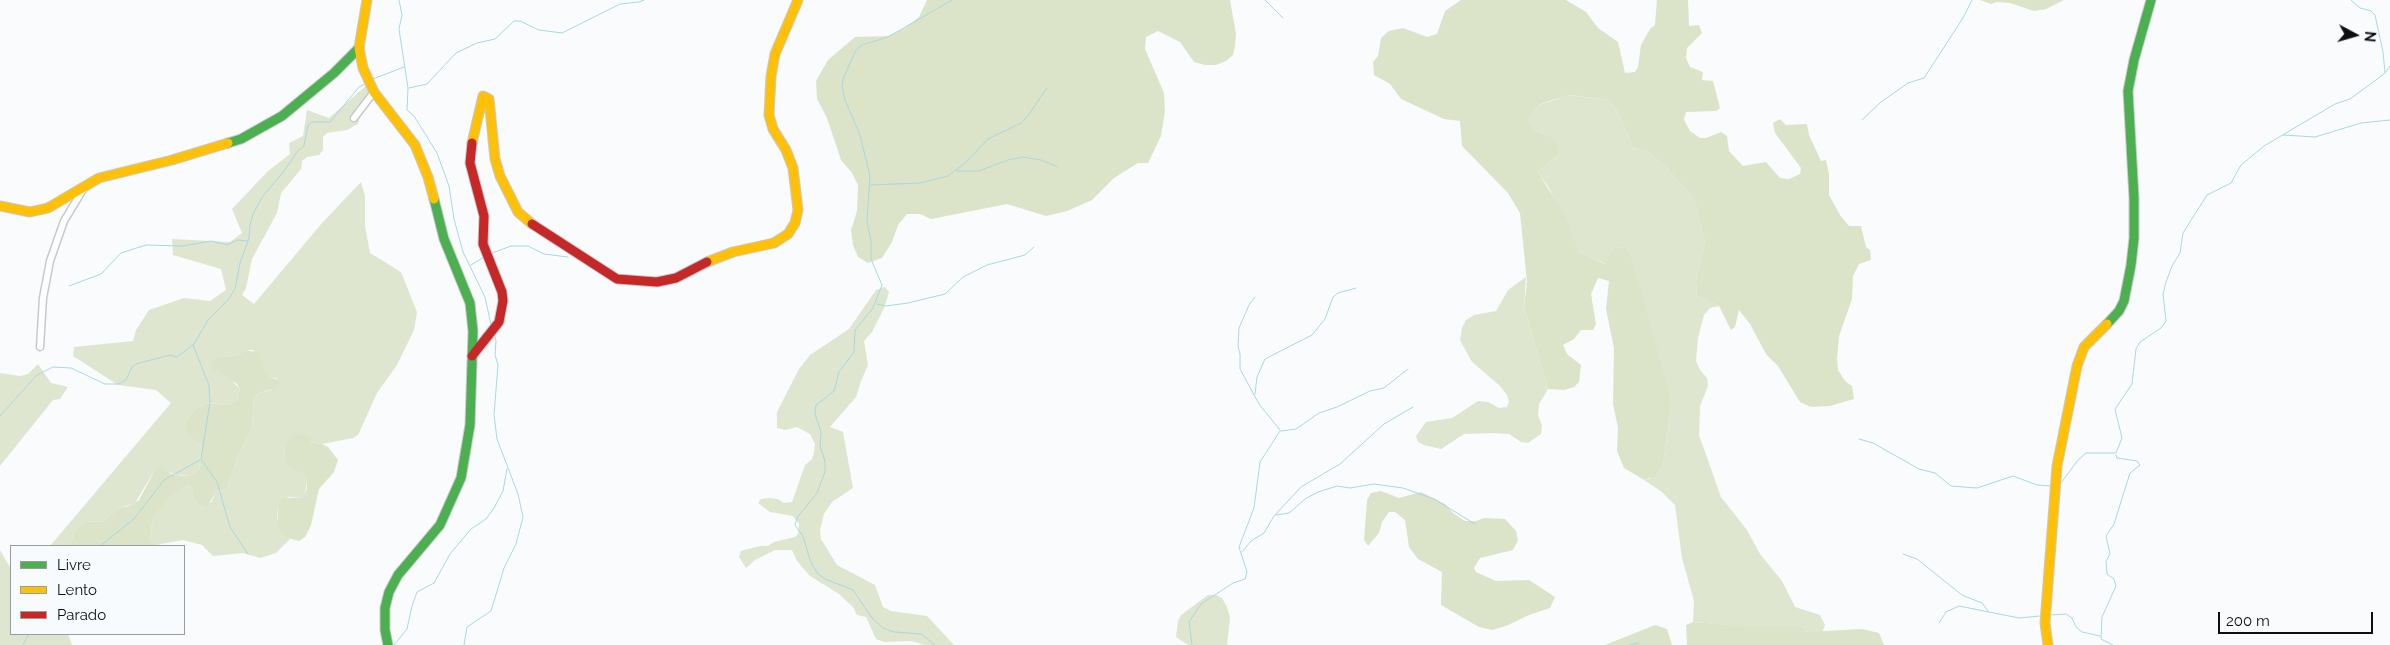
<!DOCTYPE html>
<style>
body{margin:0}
#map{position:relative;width:2390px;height:645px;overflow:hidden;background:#f9fbfd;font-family:Raleway,sans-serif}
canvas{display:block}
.legend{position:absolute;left:10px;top:545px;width:175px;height:90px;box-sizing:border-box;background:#f8fbfe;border:1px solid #9a9da0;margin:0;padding:6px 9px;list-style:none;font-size:15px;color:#0d0f12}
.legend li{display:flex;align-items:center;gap:10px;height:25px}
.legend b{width:25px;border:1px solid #9a9da0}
.north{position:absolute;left:2330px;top:10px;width:50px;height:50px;-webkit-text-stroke:4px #f8fbfe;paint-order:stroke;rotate:96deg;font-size:14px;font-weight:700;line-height:20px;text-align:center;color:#0d0f12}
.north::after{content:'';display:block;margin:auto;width:18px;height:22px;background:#0d0f12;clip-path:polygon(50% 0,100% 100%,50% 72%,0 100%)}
.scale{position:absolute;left:2218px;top:612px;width:155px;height:22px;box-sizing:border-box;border:2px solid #0d0f12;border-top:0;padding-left:6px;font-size:15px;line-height:18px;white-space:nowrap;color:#0d0f12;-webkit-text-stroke:4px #f8fbfe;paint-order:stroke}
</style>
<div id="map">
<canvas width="2390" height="645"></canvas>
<ul class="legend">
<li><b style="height:6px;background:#4caf50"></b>Livre</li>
<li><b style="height:6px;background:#ffc107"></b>Lento</li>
<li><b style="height:6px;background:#c62828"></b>Parado</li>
</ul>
<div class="north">N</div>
<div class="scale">200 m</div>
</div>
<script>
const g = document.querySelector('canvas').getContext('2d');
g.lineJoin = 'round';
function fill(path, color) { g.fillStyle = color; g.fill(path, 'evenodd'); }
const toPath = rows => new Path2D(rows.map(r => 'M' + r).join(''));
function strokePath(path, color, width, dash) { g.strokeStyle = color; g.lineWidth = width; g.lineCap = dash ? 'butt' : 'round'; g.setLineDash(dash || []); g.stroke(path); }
const green = toPath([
 [368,84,372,92,364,105,358,124,347,130,327,133,323,137,323,150,319,155,307,157,302,161,301,169,281,193,277,213,252,259,246,288,242,295,254,304,322,223,361,182,365,196,365,226,370,253,401,272,417,312,414,330,397,365,377,393,358,435,353,438,322,444,310,442,285,448,284,459,308,475,305,494,301,498,288,497,278,508,277,519,279,530,290,539,276,553,260,558,243,553,213,556,202,545,183,540,156,545,151,541,150,536,153,519,172,492,189,485,193,490,193,496,211,503,216,491,227,489,239,453,252,429,254,397,259,393,271,390,277,379,265,375,253,350,246,350,235,356,223,357,220,369,240,389,237,401,227,405,207,403,195,409,187,418,202,449,199,469,189,476,177,475,165,471,153,473,135,503,117,509,103,522,85,521,74,531,70,546,50,546,171,403,156,390,118,385,73,356,74,347,133,341,136,330,149,310,184,298,210,301,226,290,221,269,173,255,172,239,230,242,242,233,232,209,268,171,290,154,289,143,303,136,307,110,329,118],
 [1569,95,1609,100,1618,112,1633,148,1646,151,1664,165,1694,199,1705,242,1696,280,1697,296,1719,306,1710,308,1704,315,1698,338,1696,361,1700,370,1707,378,1708,386,1700,406,1699,435,1721,497,1747,530,1760,554,1782,581,1795,607,1820,615,1825,625,1822,633,1693,622,1694,601,1682,558,1675,505,1662,492,1644,480,1650,479,1663,465,1671,407,1631,254,1626,247,1618,248,1606,264,1579,252,1549,188,1538,172,1557,156,1547,135,1534,130,1529,122,1530,116,1539,105],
 [1526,277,1524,307,1548,389,1539,404,1538,416,1542,425,1541,434,1528,443,1521,442,1509,434,1493,433,1464,434,1441,449,1424,445,1418,442,1416,436,1426,422,1452,418,1478,401,1488,402,1499,408,1507,407,1509,402,1507,395,1500,386,1472,362,1460,340,1462,328,1466,320,1474,315,1496,311,1508,290],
 [885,287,889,292,884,308,872,332,864,341,868,365,861,381,856,397,830,427,843,432,853,488,832,502,824,514,820,530,821,539,837,565,875,585,883,607,891,611,927,616,954,645,925,645,911,641,884,642,876,639,866,617,857,615,853,607,839,594,810,576,797,561,792,550,775,550,755,560,746,568,739,557,741,551,760,546,768,546,774,542,795,537,798,534,799,524,793,516,770,512,758,503,761,499,768,498,778,499,784,503,792,502,805,465,812,459,814,452,815,444,810,434,797,427,785,430,777,428,777,412,799,369,810,355,849,329,876,290],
 [38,364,51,383,68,387,60,399,53,400,0,466,0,373,20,376,28,374],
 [0,550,11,569,11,634,68,634,72,645,0,645],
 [1208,595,1216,595,1222,598,1227,607,1230,618,1227,645,1188,645,1176,637,1178,621,1181,615]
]);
const forest = toPath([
 [927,0,1230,0,1236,34,1235,46,1233,55,1226,61,1216,65,1205,65,1194,62,1180,42,1158,31,1146,37,1145,49,1164,93,1165,111,1161,136,1148,163,1138,163,1114,178,1092,200,1067,211,1046,216,1007,204,931,219,920,214,907,214,898,225,892,242,882,258,868,263,858,257,853,245,851,230,857,211,858,185,852,173,841,160,827,118,817,99,816,81,828,60,855,37,888,36,905,28,919,17],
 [1461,0,1566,0,1586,12,1598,28,1618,42,1625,73,1635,72,1638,67,1641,45,1650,29,1655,25,1657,0,1688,0,1689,26,1699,25,1702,33,1687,48,1686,58,1690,67,1703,72,1702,80,1713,81,1720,108,1716,111,1686,112,1684,120,1690,131,1700,138,1706,138,1721,132,1727,136,1729,151,1743,166,1766,162,1780,178,1789,179,1800,174,1801,168,1775,133,1773,123,1780,119,1786,125,1807,124,1809,135,1821,161,1826,160,1829,174,1829,195,1840,215,1849,226,1861,226,1866,247,1870,250,1871,260,1859,264,1853,276,1852,299,1839,336,1837,359,1838,370,1845,381,1852,386,1854,399,1830,406,1811,407,1800,402,1778,366,1766,354,1750,324,1739,310,1735,327,1731,330,1719,306,1697,296,1696,280,1705,242,1694,199,1664,165,1646,151,1633,148,1618,112,1609,100,1570,95,1552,100,1539,105,1530,116,1529,122,1534,130,1547,135,1556,143,1559,152,1557,156,1538,172,1565,216,1579,252,1605,264,1611,252,1618,248,1626,247,1631,254,1668,390,1671,407,1663,465,1654,477,1644,480,1624,468,1617,451,1618,428,1613,404,1614,348,1606,309,1609,281,1598,278,1591,294,1596,324,1593,330,1581,330,1574,339,1563,345,1567,354,1581,365,1579,382,1574,387,1564,390,1548,389,1524,307,1527,282,1520,213,1508,193,1462,146,1460,121,1444,119,1401,99,1390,84,1374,75,1373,62,1378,56,1381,38,1389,31,1403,28,1427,37,1437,34,1445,11],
 [1980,0,2064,0,2046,9,2034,11,2010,3,1997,2,1991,4],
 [246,350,259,353,265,374,277,380,280,384,276,388,259,393,254,397,252,429,239,453,227,489,216,491,207,508,196,502,193,496,193,490,189,485,172,493,153,519,150,536,151,541,156,545,155,546,70,546,74,531,85,521,103,522,117,509,129,506,139,500,156,468,162,467,171,474,183,476,189,476,199,469,202,449,200,444,186,431,187,418,195,409,207,403,227,405,237,401,240,389,237,384,227,378,220,370,215,371,211,366,212,361,216,357,235,356],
 [302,433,312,437,310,442,322,444,328,447,338,460,334,472,319,489,311,525,305,537,299,541,288,538,279,530,277,525,279,502,282,498,301,498,305,494,307,488,307,475,285,465,284,460,285,448,290,437],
 [1381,491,1399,498,1421,492,1445,504,1453,513,1465,521,1476,521,1484,518,1505,519,1516,531,1518,540,1513,550,1480,558,1474,568,1476,572,1496,581,1529,580,1555,597,1550,608,1529,615,1506,626,1492,630,1479,627,1441,605,1442,572,1418,559,1409,547,1405,520,1395,512,1389,512,1382,522,1379,533,1368,546,1364,540,1367,500,1371,493],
 [1693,622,1756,627,1801,627,1806,632,1862,629,1879,633,1884,645,1687,645,1686,625],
 [1655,625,1667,629,1672,645,1605,645]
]);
const stream = toPath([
 [399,0,402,15,399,29,408,88,407,110,414,116,437,153,449,186,454,219,463,252,485,297,491,325],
 [1265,0,1283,18],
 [2351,0,2360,8,2371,11,2375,15,2383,52,2385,72],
 [373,79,404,67],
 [409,88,427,84,456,53,477,43,495,39,514,21,520,21,539,30,562,33,620,4,639,2,644,0],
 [1862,120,1881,102,1908,83,1924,78,1963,18,1972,0],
 [2283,135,2315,137,2361,123,2390,120],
 [957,171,979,171,1008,160,1023,157,1041,160,1058,167],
 [871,185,920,183,948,176,964,164,988,139,1021,123,1027,117,1047,88],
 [490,254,511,246,528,246,544,254,568,257],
 [471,265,484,257],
 [69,286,101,274,121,253,146,245,183,246,211,241,227,245,237,240,247,241],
 [1255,297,1249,305,1239,328,1238,346,1240,354,1240,369,1259,404,1280,430],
 [877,304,886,306,908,303,945,294,963,277,987,265,1025,255,1034,247],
 [193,345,209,385,210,402,201,459,217,482,230,527,248,554],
 [1255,394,1257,377,1265,359,1312,335,1325,319,1333,297,1338,293,1356,288],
 [0,416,37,375,53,367,71,368,105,384,119,384,126,380,132,367,136,364,170,355,177,357,194,344,208,320,228,300,235,289,240,263,249,238,250,225,253,214,263,196,284,171,297,152,304,146,308,125,312,122,330,122,359,87,365,84],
 [1281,431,1296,429,1319,413,1337,407,1370,391,1384,388,1408,369],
 [1859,439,1873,443,1919,469,1935,473,1951,486,1977,488,2013,476,2037,485,2052,486],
 [2116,453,2122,438,2115,409,2132,384,2136,349,2140,342,2161,328,2166,321,2163,294,2166,282,2172,266,2180,253,2183,233,2207,195,2231,183,2241,165,2264,146,2335,104,2350,99,2384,74,2390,66],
 [2061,483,2078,460,2086,453,2115,453],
 [1276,515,1289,513,1305,499,1318,492,1337,486,1350,488,1374,484,1403,488,1434,499,1475,524],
 [100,546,134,519,164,480,200,460],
 [1242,552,1251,541,1264,533,1274,516,1301,487,1340,464,1384,424,1413,407],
 [1903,554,1917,559,1962,595,1982,603,1988,611],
 [2050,615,2066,614,2072,618,2076,627,2082,632,2100,636],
 [1939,623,1946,612,1959,606,2019,618,2040,616],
 [23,645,29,634],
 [394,645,407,629,412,606,417,592,434,583,450,554,471,529,486,519,494,508,503,491,507,469],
 [464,645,467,627,491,611,504,568,516,544,523,517,518,494,497,439,494,415,498,365,495,355,496,341,494,333],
 [935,645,921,634,894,632,883,628,872,618,853,590,825,579,817,573,810,560,803,536,795,525,797,518,817,493,825,472,825,461,820,446,821,432,815,414,816,405,834,391,839,372,854,352,855,330,873,308,882,285,871,259,871,241,867,222,870,176,860,135,845,100,842,86,843,79,856,50,862,45,888,37,952,0],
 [1192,645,1189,622,1201,604,1233,583,1245,579,1247,572,1239,547,1254,508,1260,462,1280,431],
 [1629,645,1639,643],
 [2113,645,2101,639,2102,617,2116,586,2114,579,2107,574,2106,561,2110,554,2106,536,2114,524,2130,473,2140,465,2137,461,2117,458,2116,455]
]);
const street = toPath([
 [354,118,374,92],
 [40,347,43,298,50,261,64,221,84,188]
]);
const fast = toPath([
 [228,143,241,139,282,116,334,73,359,48],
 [2107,324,2119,311,2124,301,2131,265,2134,238,2134,198,2128,91,2134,60,2151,0],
 [388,645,385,630,385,608,389,592,398,575,440,525,461,478,470,425,473,331,470,303,444,239,434,199]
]);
const slow = toPath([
 [367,0,359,48,363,68,374,92,415,145,428,177,434,199],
 [472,143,483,96,489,99,495,159,500,176,518,212,532,224],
 [0,206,30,212,48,208,99,178,172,160,228,143],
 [707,262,733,252,774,243,788,234,795,223,798,210,793,168,786,150,773,129,769,115,771,76,775,54,798,0],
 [2048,645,2045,623,2057,466,2077,366,2084,347,2107,324]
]);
const jam = toPath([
 [472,143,470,163,484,216,483,244,502,292,503,301,499,322,472,356],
 [532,224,617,279,657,282,676,278,707,262]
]);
fill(green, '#dee6d0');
fill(forest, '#dbe4c9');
strokePath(stream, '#a8d8e0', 1);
strokePath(street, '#c7c9cc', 9);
strokePath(fast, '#c7c9cc', 11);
strokePath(slow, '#c7c9cc', 11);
strokePath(jam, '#c7c9cc', 11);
strokePath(street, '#fefeff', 6);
strokePath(fast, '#4caf50', 9);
strokePath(slow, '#ffc107', 9);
strokePath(jam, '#c62828', 9);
</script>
